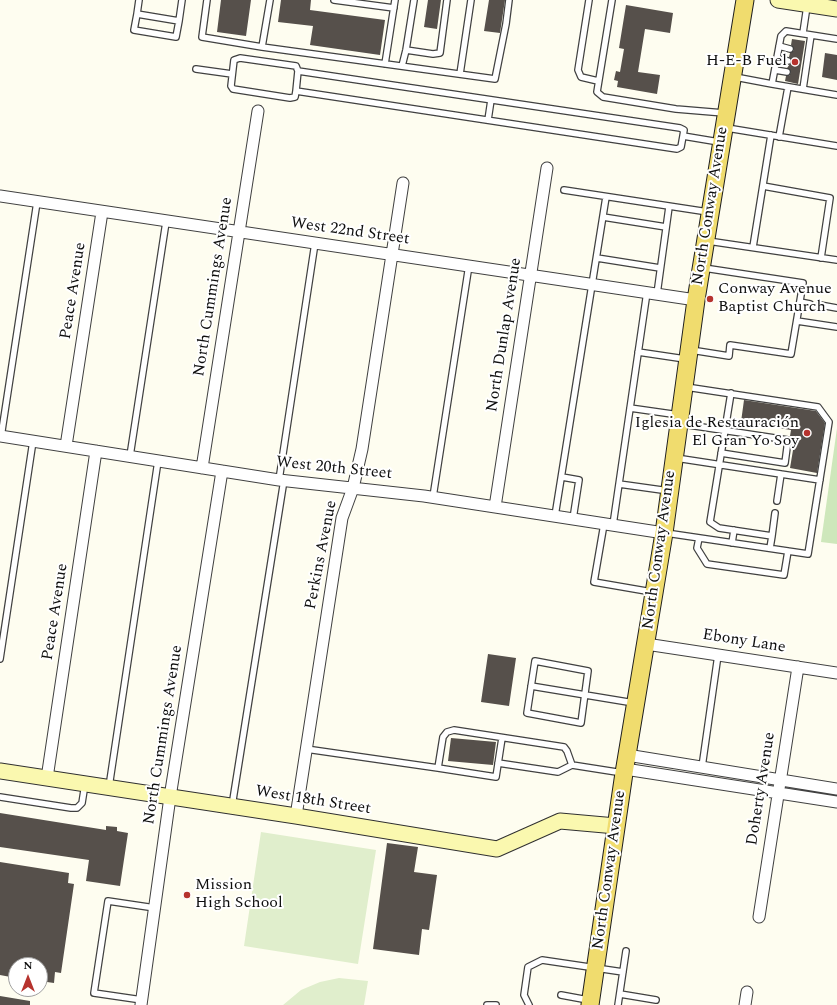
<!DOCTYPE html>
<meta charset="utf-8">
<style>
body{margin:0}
#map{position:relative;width:837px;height:1005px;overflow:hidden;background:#fefdf0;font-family:Spectral,serif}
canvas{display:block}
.north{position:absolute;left:8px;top:957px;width:40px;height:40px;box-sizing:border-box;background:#fff;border:1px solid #9f9f9f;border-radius:50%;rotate:0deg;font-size:11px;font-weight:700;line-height:16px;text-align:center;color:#0e0e0e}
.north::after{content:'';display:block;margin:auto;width:14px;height:18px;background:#b6332e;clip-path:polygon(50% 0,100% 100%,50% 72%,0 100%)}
</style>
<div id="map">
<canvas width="837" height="1005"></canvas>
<div class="north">N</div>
</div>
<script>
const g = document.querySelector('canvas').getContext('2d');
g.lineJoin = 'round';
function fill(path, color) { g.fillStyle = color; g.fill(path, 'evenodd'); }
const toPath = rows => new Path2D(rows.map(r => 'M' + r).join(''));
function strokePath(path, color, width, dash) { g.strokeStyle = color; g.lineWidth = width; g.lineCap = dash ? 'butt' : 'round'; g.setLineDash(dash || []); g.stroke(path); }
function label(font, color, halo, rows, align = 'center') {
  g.font = font + ' Spectral,serif'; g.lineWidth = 4; g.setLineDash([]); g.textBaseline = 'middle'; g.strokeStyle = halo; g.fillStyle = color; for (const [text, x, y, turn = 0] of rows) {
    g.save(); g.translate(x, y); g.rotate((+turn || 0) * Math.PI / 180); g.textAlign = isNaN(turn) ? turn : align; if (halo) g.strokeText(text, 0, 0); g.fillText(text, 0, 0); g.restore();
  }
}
const green = toPath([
 [837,428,837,544,821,542]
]);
const pitch = toPath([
 [261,832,376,850,358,964,244,946],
 [339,978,368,981,364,1005,283,1005,301,990,320,982]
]);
const building = toPath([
 [221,0,251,0,246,36,217,32],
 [281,0,311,0,310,10,385,20,380,55,310,45,313,26,278,22],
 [428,0,441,0,437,29,424,27],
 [489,0,505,0,500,33,484,31],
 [626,5,673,13,670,33,645,29,638,72,660,75,657,94,617,87,618,81,614,80,616,71,620,72,624,49,619,48],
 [792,39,805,41,798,84,785,81,786,76,789,76,791,72,787,68,792,61,789,57,790,53,794,50,791,45],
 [825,53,837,55,837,80,822,77],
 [744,400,816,411,825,423,817,473,790,468,795,438,790,436,791,430,741,422],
 [488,654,516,658,509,706,481,702],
 [451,738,496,742,493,765,448,761],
 [0,813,106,830,106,826,117,827,117,831,128,833,120,886,86,881,89,860,0,847],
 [387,843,418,847,414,872,437,875,429,930,422,929,419,955,373,949],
 [0,862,69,873,68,883,74,884,61,973,55,972,54,983,40,981,40,965,16,965,16,978,0,975],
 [0,996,30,1001,30,1005,0,1005]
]);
const lane = toPath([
 [139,0,137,14,179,21,182,0],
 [207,0,202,37,262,47],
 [270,0,262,47,495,79,506,24,509,0],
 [334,0,394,8],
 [589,0,578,70,581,77,598,81],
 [612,0,597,92,603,97,676,109,724,113],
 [137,14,134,30,176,37,179,21],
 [803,33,807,6],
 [837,39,786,31,781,36,772,84,837,95],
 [779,46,790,49],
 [406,50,433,54,440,53,447,0],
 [777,59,788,61],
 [385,64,395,0],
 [402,66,406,50,414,0],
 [196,69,232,74],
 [775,70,787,72],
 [460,74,471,0],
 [735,77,772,84],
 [803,89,811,35],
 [296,91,298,71],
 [488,120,491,100],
 [727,128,837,146],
 [683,136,684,130,680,128,298,71,296,66,240,58,234,60,231,86,233,89,290,98,295,97,296,91,677,149,681,147,683,136,719,142],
 [779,137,788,87],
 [763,186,830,198,821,258],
 [564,190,708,212],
 [603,217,666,227],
 [708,241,837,260],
 [753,247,771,135],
 [597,258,660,268],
 [657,294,669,207],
 [800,302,810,304],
 [820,305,837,308],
 [797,321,837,327],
 [691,350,729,356,730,345,791,354,803,283,704,268],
 [638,352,685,359],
 [731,393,710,522,719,528,772,536,770,548],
 [630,408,679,415],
 [682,424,788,440,785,463,721,453],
 [1,437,37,202],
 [130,456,166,222],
 [676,458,820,480],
 [562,477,579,480,573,519],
 [279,480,315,243],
 [619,484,669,491],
 [433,497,469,265],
 [777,501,781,474],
 [555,516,606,197],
 [604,524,594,582,652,592],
 [613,525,647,292],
 [666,533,808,554,829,422,818,407,686,387],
 [772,536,775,513],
 [699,538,697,548,707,564,784,575,788,551],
 [732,543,734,530],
 [0,659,33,441],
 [535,661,588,671,581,723,527,713,535,661],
 [531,686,634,703],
 [502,738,496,777,438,768,443,737,447,732,454,730,564,747,567,751,572,765],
 [306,749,438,768],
 [498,763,558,772,572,765,623,773],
 [702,767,718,655],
 [109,787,158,461],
 [0,797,71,808,77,808,82,803,85,784],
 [232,806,284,480],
 [620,994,656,1000],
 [561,995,588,1000],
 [142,1000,94,993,108,901,155,908],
 [487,1005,496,1005],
 [529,1005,524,995,528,967,542,960,623,972],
 [618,1005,626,951]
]);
const street = toPath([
 [0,196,696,300],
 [0,436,279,480,424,496,664,533],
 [66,446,102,212],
 [202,468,258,111],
 [495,507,547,168],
 [646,644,837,673],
 [627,755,837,789],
 [625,769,837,802],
 [47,778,96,451],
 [296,816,342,518,353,488,362,449,403,183],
 [759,917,798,667],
 [141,1005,170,797,222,471],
 [745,1005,747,992]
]);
const secondary = toPath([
 [778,0,837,9],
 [0,771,296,816,497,849,560,821,616,826]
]);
const primary = toPath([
 [590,1005,624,773,664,533,696,300,745,0]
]);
const markers = [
 [795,62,4,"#b6332e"],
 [710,299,4,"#b6332e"],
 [807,433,4,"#b6332e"],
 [187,895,4,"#b6332e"]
];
const poiNames = [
 ["H-E-B Fuel",787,62],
 ["Conway Avenue",718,290,"left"],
 ["Baptist Church",718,308,"left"],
 ["Iglesia de Restauración",799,424],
 ["El Gran Yo Soy",799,442],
 ["Mission",195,886,"left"],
 ["High School",195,904,"left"]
];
const streetNames = [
 ["North Conway Avenue",711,206,-81],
 ["West 22nd Street",350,232,8],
 ["North Cummings Avenue",214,287,-81],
 ["Peace Avenue",74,291,-81],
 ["North Dunlap Avenue",505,335,-81],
 ["West 20th Street",334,469,6],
 ["North Conway Avenue",660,550,-82],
 ["Perkins Avenue",322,555,-79],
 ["Peace Avenue",56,612,-81],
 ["Ebony Lane",744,642,9],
 ["North Cummings Avenue",164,735,-81],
 ["Doherty Avenue",762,789,-81],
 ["West 18th Street",313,801,9],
 ["North Conway Avenue",610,870,-82]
];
fill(green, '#cee7bb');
fill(pitch, '#e0eecc');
fill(building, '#56504b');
strokePath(lane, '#414141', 8);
strokePath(street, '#414141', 13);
strokePath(secondary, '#303030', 17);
strokePath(primary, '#1f1f1f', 19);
strokePath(lane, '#fff', 5.5);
strokePath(street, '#fff', 11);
strokePath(secondary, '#faf8af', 15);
strokePath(primary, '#f0dc6e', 17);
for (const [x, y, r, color] of markers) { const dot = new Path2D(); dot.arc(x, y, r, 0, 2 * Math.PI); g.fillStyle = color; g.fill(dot); strokePath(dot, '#fff', 1.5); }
label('16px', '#0e0e0e', '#fff', poiNames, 'right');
label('16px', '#0e0e0e', '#fff', streetNames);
</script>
